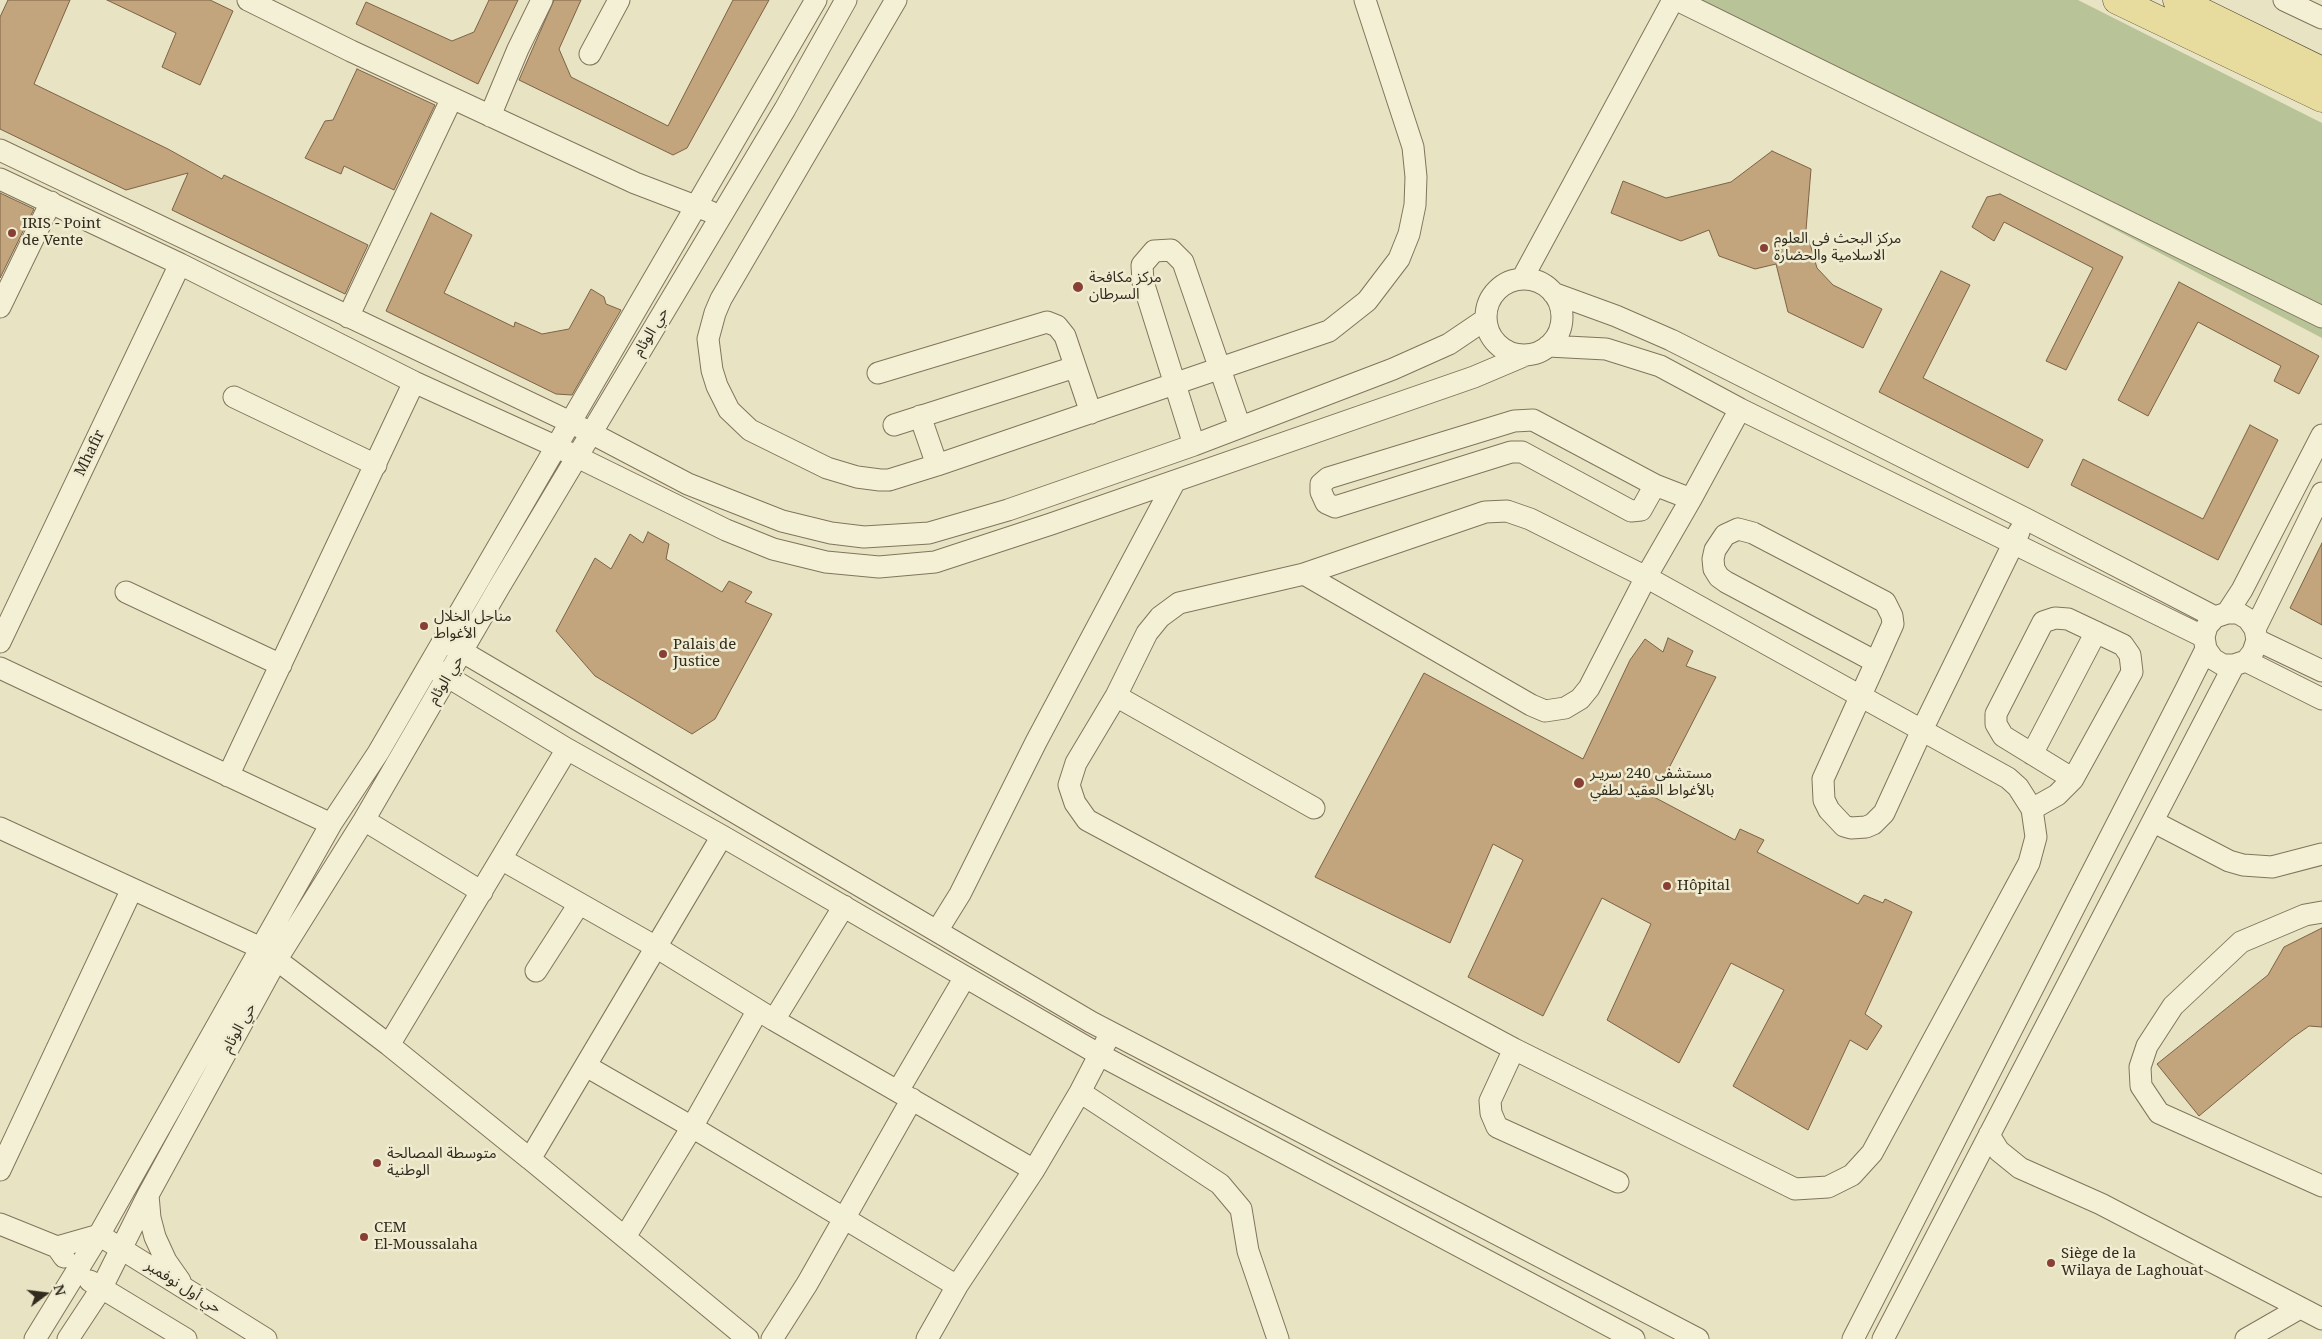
<!DOCTYPE html>
<meta charset="utf-8">
<style>
body{margin:0}
#map{position:relative;width:2322px;height:1339px;overflow:hidden;background:#e8e3c3;font-family:"Noto Serif",serif}
canvas{display:block}
.north{position:absolute;left:20px;top:1269px;width:50px;height:50px;-webkit-text-stroke:4px #f0ecd1;paint-order:stroke;rotate:75deg;font-size:14px;font-weight:700;line-height:20px;text-align:center;color:#312b1e}
.north::after{content:'';display:block;margin:auto;width:18px;height:22px;background:#312b1e;clip-path:polygon(50% 0,100% 100%,50% 72%,0 100%)}
</style>
<div id="map">
<canvas width="2322" height="1339"></canvas>
<div class="north">N</div>
</div>
<script>
const g = document.querySelector('canvas').getContext('2d');
g.lineJoin = 'round';
function fill(path, color) { g.fillStyle = color; g.fill(path, 'evenodd'); }
const toPath = rows => new Path2D(rows.map(r => 'M' + r).join(''));
function strokePath(path, color, width, dash) { g.strokeStyle = color; g.lineWidth = width; g.lineCap = dash ? 'butt' : 'round'; g.setLineDash(dash || []); g.stroke(path); }
function label(font, color, halo, rows, align = 'center') {
  g.font = font + ' "Noto Serif","Noto Sans Arabic",serif'; g.lineWidth = 5; g.setLineDash([]); g.textBaseline = 'middle'; g.strokeStyle = halo; g.fillStyle = color; for (const [text, x, y, turn = 0] of rows) {
    g.save(); g.translate(x, y); g.rotate((+turn || 0) * Math.PI / 180); g.textAlign = isNaN(turn) ? turn : align; if (halo) g.strokeText(text, 0, 0); g.fillText(text, 0, 0); g.restore();
  }
}
const green = toPath([
 [1677,0,2078,0,2322,123,2322,338]
]);
const building = toPath([
 [8,0,70,0,34,84,168,149,222,179,224,175,368,245,345,294,172,210,188,173,126,190,0,129,0,17,8,0],
 [107,0,210,0,233,11,200,85,162,67,176,33,107,0],
 [489,0,518,0,478,84,356,24,366,2,452,41,474,32,489,0],
 [554,0,581,0,559,49,571,77,668,126,733,0,769,0,687,148,673,155,519,80,554,0],
 [357,69,435,105,394,190,344,166,341,174,305,158,325,121,333,120,357,69],
 [1772,151,1811,169,1806,230,1817,268,1833,285,1882,309,1863,348,1788,312,1776,264,1755,269,1719,256,1709,230,1681,241,1611,213,1623,181,1666,198,1731,182,1772,151],
 [0,193,34,209,0,278,0,193],
 [2000,194,2123,257,2066,370,2046,361,2093,268,2004,222,1994,241,1972,227,1987,197,2000,194],
 [431,213,472,235,444,293,514,327,515,322,542,334,569,329,591,289,604,297,606,304,621,310,572,395,556,394,386,311,431,213],
 [1941,271,1970,285,1923,378,2043,440,2028,468,1879,392,1941,271],
 [2179,282,2319,356,2299,394,2274,381,2281,366,2198,322,2148,416,2118,400,2179,282],
 [2250,425,2278,440,2218,560,2071,485,2083,459,2203,519,2250,425],
 [648,532,669,544,666,559,722,592,729,581,752,592,745,602,772,614,715,719,692,734,595,676,556,631,595,558,611,569,630,534,643,543,648,532],
 [2322,543,2322,625,2290,608,2322,543],
 [1668,638,1693,651,1686,666,1716,677,1654,797,1735,840,1740,829,1764,840,1757,852,1858,904,1864,895,1883,903,1885,899,1912,912,1865,1014,1882,1026,1867,1050,1850,1040,1808,1130,1733,1086,1784,990,1731,963,1679,1063,1607,1020,1651,924,1602,898,1543,1016,1468,977,1523,860,1493,844,1450,943,1315,877,1424,673,1583,759,1630,660,1645,639,1663,652,1668,638],
 [2322,928,2322,1027,2309,1026,2292,1038,2199,1116,2157,1064,2268,975,2284,947,2322,928]
]);
const minor = toPath([
 [248,0,351,51,635,183,711,212],
 [896,0,721,299,715,313,708,339,712,370,717,386,729,410,750,430,827,468,857,477,880,480,889,480,937,465,1329,331,1367,301,1399,259,1409,234,1415,205,1416,177,1413,147,1365,0],
 [1677,0,2322,317],
 [2284,0,2322,18],
 [590,54,619,0],
 [490,116,518,49,542,0],
 [0,150,572,423,688,484,782,521,831,533,864,537,929,533,1008,510,1194,445,1393,369,1449,344,1486,319],
 [0,179,180,264,414,382,557,447,726,530,773,549,826,562,879,567,935,562,1051,524,1474,377,1526,355],
 [1522,279,1673,0],
 '1486 317a38 38 0 1 1 76 0a38 38 0 1 1-76 0Z',
 [1553,293,1616,316,1671,340,2026,519,2215,617],
 [0,307,51,202],
 [348,317,452,98],
 [1548,346,1606,349,1660,366,1740,409,2204,637],
 [878,373,1047,322,1057,326,1065,336,1091,413],
 [234,397,376,465],
 [920,416,937,465],
 [894,425,1075,367],
 [1194,445,1143,282,1142,265,1154,251,1171,250,1183,262,1240,427],
 [1655,485,1641,510,1631,511,1522,452,1511,452,1335,507,1326,503,1321,492,1321,484,1328,478,1514,421,1533,420,1655,485,1691,499],
 [1507,511,1530,519,1646,577,2008,778,2018,787,2032,809,2036,837,2029,863,1872,1153,1852,1175,1828,1187,1795,1189,1514,1049,1087,820,1075,803,1069,785,1076,763,1116,696,1147,633,1160,617,1179,603,1304,574,1485,512,1507,511],
 [1738,529,1753,533,1885,602,1892,616,1893,624,1876,662,1726,582,1719,577,1714,569,1713,559,1715,550,1725,535,1738,529],
 [1304,574,1531,705,1545,711,1565,708,1580,699,1589,688,1646,577,1691,499,1740,409],
 [126,592,281,665],
 [2227,613,2242,590,2322,435],
 [2255,629,2322,493],
 [2257,640,2322,671],
 [0,642,180,264],
 [451,645,1091,1022,1698,1339],
 [2246,661,2322,699],
 [1876,662,1823,779,1824,800,1829,810,1844,826,1851,828,1866,827,1873,824,1884,813,1922,730,2019,532],
 [0,668,331,824],
 [435,669,567,749,722,836,1100,1055,1634,1339],
 [1116,696,1314,808],
 [2032,754,2096,632],
 [228,776,414,382],
 [2032,809,2057,795,2073,779,2132,672,2130,655,2123,645,2068,619,2055,618,2043,622,1996,714,1996,724,2003,736,2073,779],
 [364,820,482,892],
 [2154,822,2229,861,2243,865,2272,867,2322,854],
 [0,828,261,948,389,1045,530,1159,722,836],
 [501,859,656,947,774,1020,1034,1170],
 [2322,912,2305,915,2241,942,2173,1006,2147,1046,2140,1067,2141,1086,2159,1113,2322,1186],
 [937,931,960,894,1036,742,1175,481],
 [536,971,579,904],
 [774,1020,844,906],
 [389,1045,567,749],
 [1514,1049,1490,1101,1491,1113,1497,1127,1618,1182],
 [586,1066,692,1127,957,1286],
 [898,1091,965,977],
 [1080,1092,1220,1184,1241,1209,1248,1251,1278,1339],
 [1989,1135,1999,1151,2020,1168,2101,1204,2322,1319],
 [530,1159,748,1339],
 [0,1170,132,889],
 [148,1195,150,1218,155,1237,166,1261,180,1281],
 [0,1224,57,1247,64,1257],
 [625,1237,692,1127,758,1010],
 [57,1247,99,1235,266,1339],
 [90,1281,186,1339],
 [35,1339,99,1235,331,824,378,753,816,0],
 [68,1339,101,1289,148,1195,277,959,364,820,498,589,785,109,846,0],
 [772,1339,807,1284,912,1099],
 [927,1339,957,1286,1034,1170,1080,1092,1106,1042],
 [1853,1339,2185,691,2206,649,2204,637,2207,626,2215,617,2227,613,2238,613,2248,619,2255,629,2257,640,2253,652,2246,661,2234,665,2223,665,2213,659,2206,649],
 [1883,1339,2234,665],
 [2246,1339,2300,1308]
]);
const major = toPath([
 [2117,0,2322,98],
 [2177,0,2322,71]
]);
const markers = [
 [12,233,5,"#874033"],
 [1764,248,5,"#874033"],
 [1078,287,6,"#874033"],
 [424,626,5,"#874033"],
 [663,654,5,"#874033"],
 [1579,783,6,"#874033"],
 [1667,886,5,"#874033"],
 [377,1163,5,"#874033"],
 [364,1237,5,"#874033"],
 [2051,1263,5,"#874033"]
];
const poiNames = [
 ["IRIS - Point",22,224],
 ["de Vente",22,241],
 ["مركز البحث في العلوم",1774,239],
 ["الاسلامية والحضارة",1774,256],
 ["مركز مكافحة",1089,278],
 ["السرطان",1089,295],
 ["مناحل الخلال",434,617],
 ["الأغواط",434,634],
 ["Palais de",673,645],
 ["Justice",673,662],
 ["مستشفى 240 سريـر",1590,774],
 ["بالأغواط العقيد لطفي",1590,791],
 ["Hôpital",1677,886],
 ["متوسطة المصالحة",387,1154],
 ["الوطنية",387,1171],
 ["CEM",374,1228],
 ["El-Moussalaha",374,1245],
 ["Siège de la",2061,1254],
 ["Wilaya de Laghouat",2061,1271]
];
const streetNames = [
 ["حي الوئام",651,332,-59],
 ["Mhafir",90,453,-64],
 ["حي الوئام",446,680,-59],
 ["حي الوئام",239,1028,-61],
 ["حي أول نوفمبر",183,1287,32]
];
fill(green, '#b8c498');
fill(building, '#c2a47d');
strokePath(building, '#7c6345', 1);
strokePath(minor, '#80755c', 23);
strokePath(major, '#4e4330', 29);
strokePath(minor, '#f4f0d5', 21);
strokePath(major, '#e7dc9e', 28);
for (const [x, y, r, color] of markers) { const dot = new Path2D(); dot.arc(x, y, r, 0, 2 * Math.PI); g.fillStyle = color; g.fill(dot); strokePath(dot, '#f0ecd1', 2); }
label('15px', '#312b1e', '#f0ecd1', poiNames, 'left');
label('15px', '#312b1e', '#f0ecd1', streetNames);
</script>
